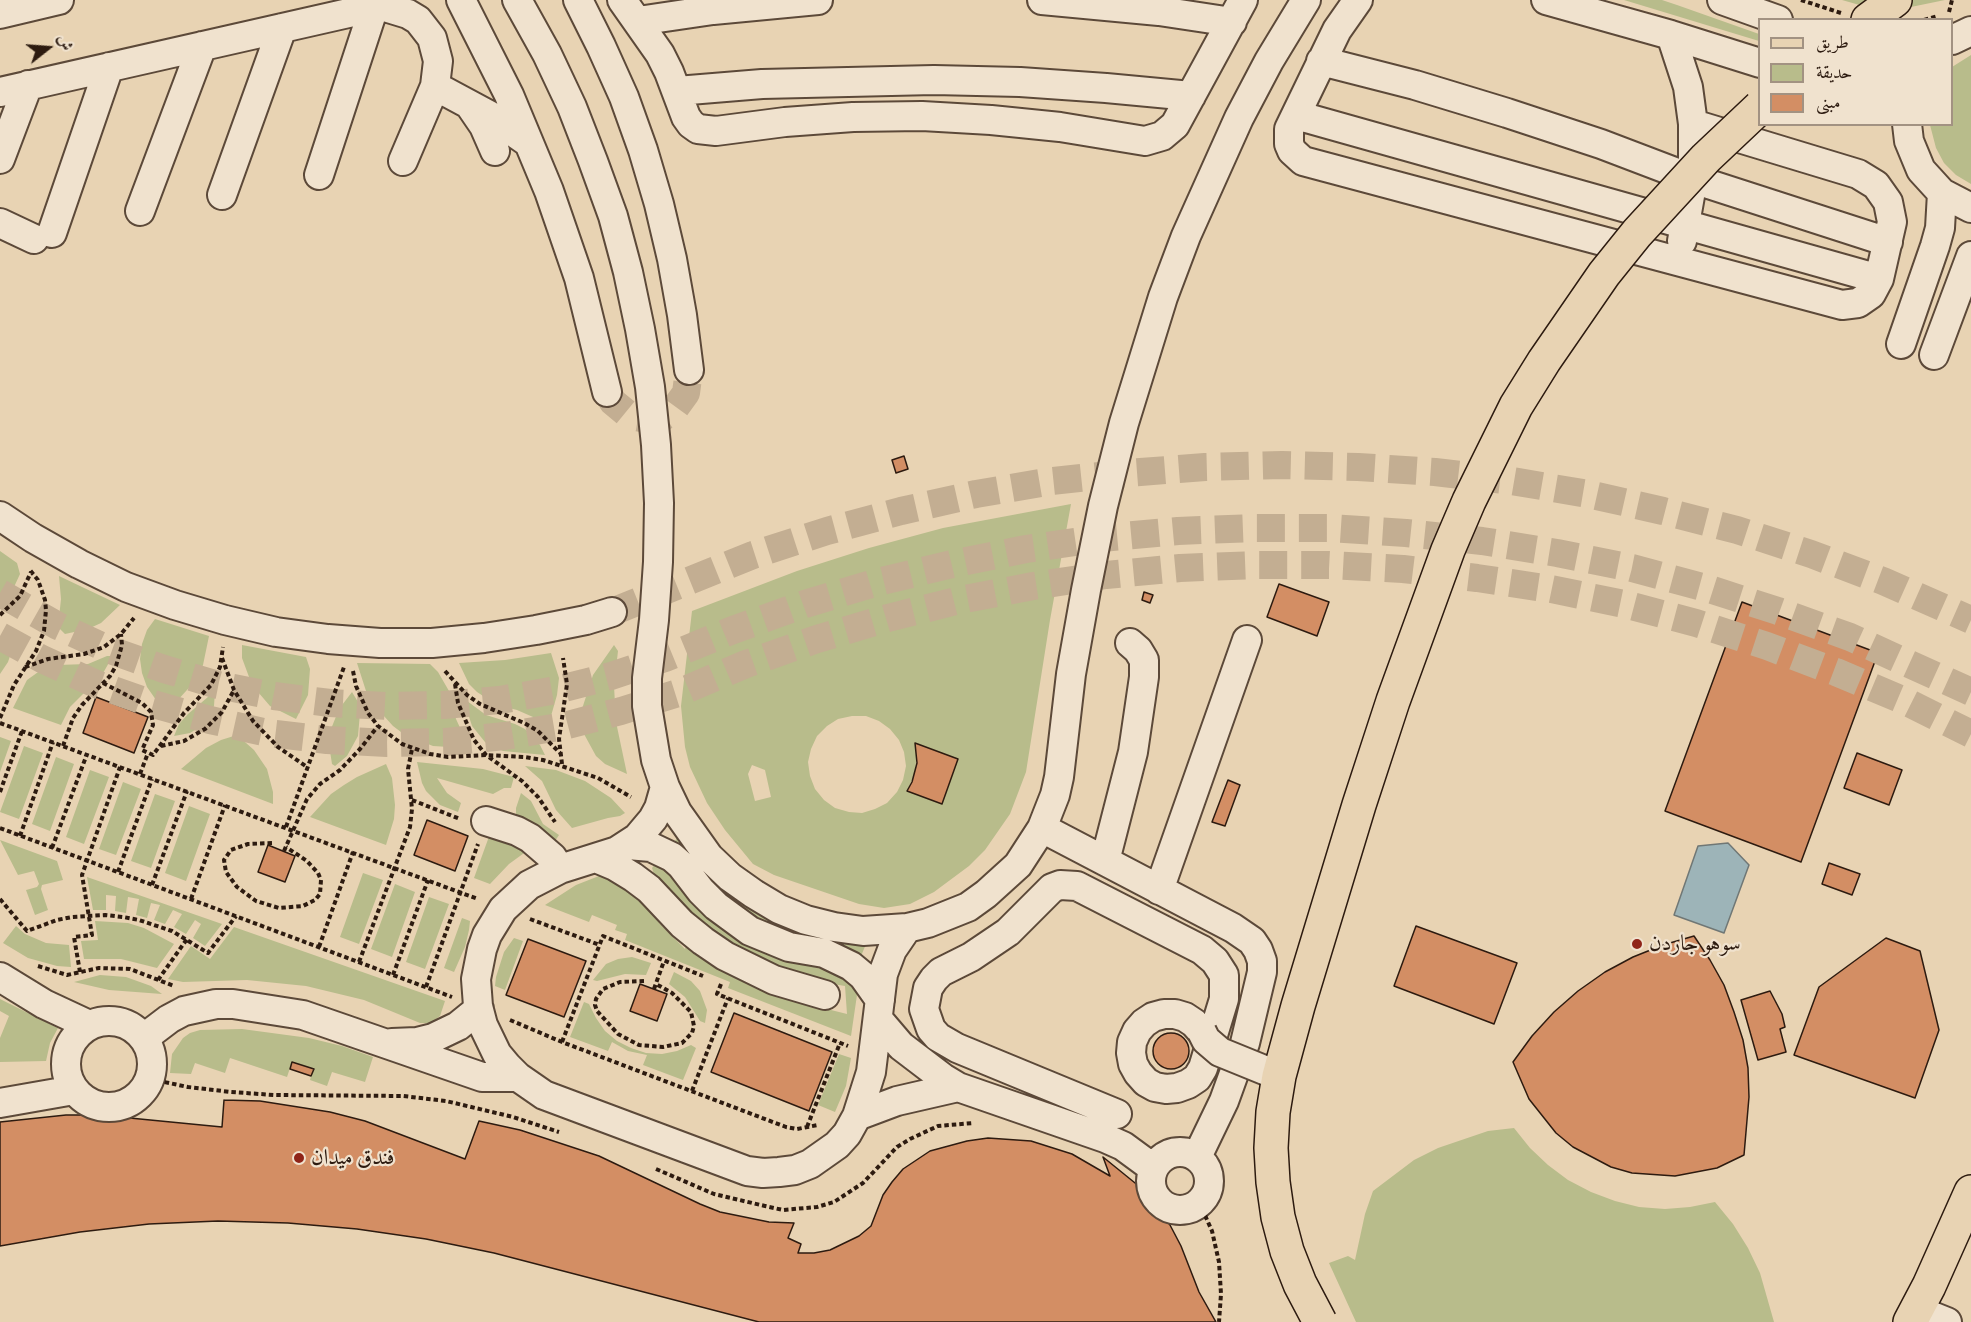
<!DOCTYPE html>
<meta charset="utf-8">
<style>
body{margin:0}
#map{position:relative;width:1971px;height:1322px;overflow:hidden;background:#e8d3b3;font-family:"EB Garamond",Amiri,serif}
canvas{display:block}
.legend{position:absolute;left:1758px;top:18px;width:195px;height:108px;box-sizing:border-box;background:#f0e2ce;border:2px solid #a29282;margin:0;padding:8px 10px;list-style:none;font-size:18px;color:#2d1b10}
.legend li{display:flex;align-items:center;gap:12px;height:30px}
.legend b{width:30px;border:2px solid #a29282}
.north{position:absolute;left:18px;top:18px;width:60px;height:60px;-webkit-text-stroke:4px #f0e2ce;paint-order:stroke;rotate:73deg;font-size:16px;font-weight:700;line-height:24px;text-align:center;color:#2d1b10}
.north::after{content:'';display:block;margin:auto;width:21px;height:27px;background:#2d1b10;clip-path:polygon(50% 0,100% 100%,50% 72%,0 100%)}
</style>
<div id="map">
<canvas width="1971" height="1322"></canvas>
<ul class="legend">
<li><b style="height:8px;background:#e8d3b3"></b>طريق</li>
<li><b style="height:16px;background:#b8bc8b"></b>حديقة</li>
<li><b style="height:16px;background:#d38e64"></b>مبنى</li>
</ul>
<div class="north">ش</div>
</div>
<script>
const g = document.querySelector('canvas').getContext('2d');
g.lineJoin = 'round';
function fill(path, color) { g.fillStyle = color; g.fill(path, 'evenodd'); }
const toPath = rows => new Path2D(rows.map(r => 'M' + r).join(''));
function strokePath(path, color, width, dash) { g.strokeStyle = color; g.lineWidth = width; g.lineCap = dash ? 'butt' : 'round'; g.setLineDash(dash || []); g.stroke(path); }
function label(font, color, halo, rows, align = 'center') {
  g.font = font + ' "EB Garamond",Amiri,serif'; g.lineWidth = 4.5; g.setLineDash([]); g.textBaseline = 'middle'; g.strokeStyle = halo; g.fillStyle = color; for (const [text, x, y, turn = 0] of rows) {
    g.save(); g.translate(x, y); g.rotate((+turn || 0) * Math.PI / 180); g.textAlign = isNaN(turn) ? turn : align; if (halo) g.strokeText(text, 0, 0); g.fillText(text, 0, 0); g.restore();
  }
}
const green = toPath([
 [1624,0,1662,0,1677,5,1759,34,1759,41],
 [1842,0,1945,0,1906,8,1863,6],
 [1971,55,1971,184,1956,175,1944,163,1936,148,1930,125,1952,124,1952,67],
 [1071,504,1050,620,1026,772,1010,814,985,850,969,866,934,892,910,904,884,908,859,904,774,875,753,864,725,830,707,803,690,767,685,747,681,706,692,611,797,571,869,548,943,528],
 [852,716,866,716,879,721,890,729,899,740,904,752,906,766,903,780,897,792,887,803,875,809,862,813,849,812,835,808,824,800,815,789,810,776,808,762,811,749,817,736,827,726,838,719],
 [915,743,957,759,942,803,907,791,915,773,917,753],
 [752,765,765,770,771,797,755,801,748,774],
 [0,551,17,563,20,574,14,587,0,603],
 [59,576,120,605,101,623,88,629,65,634,58,627,61,599],
 [155,619,209,636,203,665,197,679,176,702,163,710,147,687,142,673,140,659,142,644,147,630],
 [17,635,8,662,0,674,0,636],
 [242,645,306,657,310,669,308,695,296,719,270,706,252,685,242,658],
 [614,645,618,651,614,686,616,722,627,774,605,764,596,756,584,734,582,722,582,709,593,675],
 [551,653,559,678,557,695,551,716,551,731,548,733,533,717,517,710,497,705,477,692,469,684,459,663,505,660],
 [107,656,110,656,111,659,102,675,70,707,61,725,13,708,27,680,41,670,57,665,88,664],
 [357,663,430,664,438,672,449,691,456,719,468,745,465,748,433,746,405,735,393,726,373,704,366,691],
 [215,691,214,706,203,725,190,733,174,736,179,724,188,714],
 [352,692,358,702,360,713,358,736,347,756,335,766,332,764,330,751,331,729,339,709],
 [463,698,486,715,515,724,525,729,540,745,545,755,503,751,485,742,472,726],
 [237,735,254,750,267,769,273,792,273,804,181,769,206,748,221,740],
 [0,737,11,741,0,772],
 [24,746,43,753,19,819,0,812],
 [56,757,74,764,50,831,32,824],
 [417,762,483,769,514,777,511,788,504,788,493,794,437,778,447,793,461,803,458,812,440,805,426,791,422,783],
 [386,764,392,778,395,805,394,819,386,845,310,817,331,794,344,785,357,777],
 [525,766,556,770,585,781,611,798,625,813,620,816,608,818,572,828,556,810,542,781],
 [90,770,109,777,84,844,66,837],
 [123,782,141,789,116,855,99,849],
 [521,793,531,801,543,824,559,835,555,841,540,834,516,818,516,808],
 [155,794,175,801,151,868,131,861],
 [189,806,210,814,186,881,165,873],
 [491,831,531,848,509,864,490,884,474,878],
 [678,836,713,880,743,904,758,914,793,930,829,940,866,944,859,961,755,918,738,907,671,848],
 [0,840,57,861,63,880,42,885,41,889,48,910,35,915,26,890,37,887,39,884,34,871,18,875],
 [656,863,820,961,856,986,857,995,851,1036,728,988,730,982,625,940,627,934,615,930,617,925,592,915,589,922,545,905,576,885,599,876,609,875,643,895,660,924,685,949,687,943,819,1007,847,1014,845,986,821,982,772,967,707,929,670,894,654,874,652,868],
 [363,873,383,880,359,944,340,937],
 [87,877,222,924,205,946,193,938,201,924,195,920,186,934,174,927,182,914,173,910,165,924,154,920,160,905,151,903,147,918,136,915,139,899,128,897,126,913,115,911,116,896,106,895,106,910,93,910],
 [395,884,415,892,392,957,371,949],
 [429,897,449,904,425,969,406,962],
 [462,918,470,921,469,930,465,947,454,972,444,968],
 [95,921,128,923,144,928,174,944,157,968,121,959,84,959,81,941,98,940],
 [16,926,25,934,46,943,69,945,71,967,57,966,28,958,3,943],
 [234,927,445,1001,440,1016,431,1023,420,1023,364,1000,306,986,247,980,183,982,168,979,191,946,210,959],
 [514,938,523,941,505,990,495,986,496,977,504,952],
 [632,957,651,963,646,975,625,974,597,981,593,980,606,964,618,959],
 [674,972,691,981,700,991,707,1010,705,1023,700,1021,685,997,669,984],
 [100,975,126,977,151,986,162,994,109,990,74,982],
 [0,999,58,1028,50,1043,46,1061,0,1062,0,1038,9,1016,0,1011],
 [584,1002,589,1004,596,1018,605,1031,617,1041,631,1048,646,1053,662,1054,677,1051,691,1045,696,1048,683,1080,643,1065,647,1055,628,1051,612,1042,608,1051,570,1037],
 [242,1029,309,1038,342,1046,373,1057,365,1082,332,1072,327,1086,310,1080,313,1069,292,1062,287,1077,230,1058,225,1073,195,1063,191,1074,170,1073,172,1054,183,1038,190,1033,200,1030],
 [839,1054,851,1058,846,1086,835,1112,818,1105],
 [1514,1128,1530,1148,1548,1165,1568,1180,1591,1192,1615,1201,1639,1207,1665,1209,1690,1207,1715,1202,1733,1224,1748,1248,1760,1273,1774,1322,1356,1322,1329,1263,1348,1256,1355,1260,1365,1214,1373,1191,1414,1160,1438,1148,1488,1131]
]);
const water = toPath([
 [1728,843,1749,865,1724,933,1674,915,1698,846,1728,843]
]);
const building = toPath([
 [904,456,908,469,896,473,892,460,904,456],
 [1279,584,1329,602,1317,636,1267,617,1279,584],
 [1144,592,1153,595,1150,603,1142,600,1144,592],
 [1742,602,1878,653,1801,862,1665,811,1742,602],
 [96,697,148,717,134,753,83,733,96,697],
 [915,743,958,759,942,804,907,791,912,782,917,763,915,743],
 [1857,753,1902,770,1889,805,1844,788,1857,753],
 [1228,780,1240,785,1225,826,1212,822,1228,780],
 [427,820,468,836,455,871,414,855,427,820],
 [268,845,295,856,285,882,258,872,268,845],
 [1829,863,1860,874,1852,895,1822,884,1829,863],
 [1416,926,1517,963,1494,1024,1394,986,1416,926],
 [1694,936,1710,960,1724,985,1734,1012,1743,1040,1748,1068,1749,1097,1744,1155,1717,1168,1675,1176,1632,1173,1611,1167,1573,1147,1556,1133,1529,1099,1513,1062,1532,1036,1554,1012,1578,991,1605,972,1633,957,1663,945,1694,936],
 [1886,938,1920,951,1939,1030,1915,1098,1794,1055,1819,987,1886,938],
 [528,939,586,961,564,1017,506,995,528,939],
 [640,984,667,994,657,1021,630,1011,640,984],
 [1770,991,1782,1014,1785,1027,1780,1029,1786,1052,1758,1060,1741,1000,1770,991],
 [734,1013,832,1052,809,1111,711,1072,734,1013],
 '1153 1051a18 18 0 1 1 36 0a18 18 0 1 1-36 0Z',
 [292,1062,314,1069,311,1076,290,1069,292,1062],
 [224,1100,260,1101,330,1112,365,1121,465,1159,479,1121,520,1130,599,1156,700,1204,720,1212,769,1222,794,1223,788,1238,801,1244,798,1253,814,1253,830,1250,859,1236,871,1226,883,1195,892,1182,903,1169,930,1151,967,1141,988,1138,1031,1141,1072,1154,1110,1176,1103,1157,1140,1187,1170,1225,1181,1246,1199,1292,1216,1322,759,1322,494,1253,426,1239,357,1229,288,1223,218,1221,149,1224,80,1232,0,1246,0,1122,66,1115,99,1115,222,1127,224,1100]
]);
const minorTunnel = toPath([
 [607,392,613,402,630,416,652,420,663,417,673,411,686,393,689,370],
 [0,593,58,626,110,650,164,669,218,685,274,696,330,703,387,706,444,705,500,700,556,690,611,676,665,658,733,630,805,604,878,582,952,564,1026,549,1102,538,1178,531,1254,528,1330,528,1406,533,1482,541,1557,553,1632,568,1706,588,1778,611,1850,637,1971,692],
 [612,612,753,555,827,531,901,511,976,494,1052,481,1128,473,1205,467,1282,465,1358,467,1435,472,1512,481,1588,494,1663,511,1737,530,1811,554,1883,581,1971,620],
 [0,636,42,659,96,684,153,704,210,720,268,733,327,740,387,743,446,742,505,736,564,726,621,711,678,693,746,664,817,639,888,618,960,600,1033,586,1106,575,1180,568,1255,565,1329,565,1403,569,1477,578,1551,589,1624,604,1696,623,1767,646,1836,672,1905,701,1971,734]
]);
const path = toPath([
 [1801,0,1841,13],
 [1949,12,1952,0],
 [1924,20,1938,16],
 [0,615,20,596,31,572],
 [222,658,234,690,253,721,278,747,307,767],
 [25,667,48,659,84,654,104,647,121,634,134,618],
 [353,671,356,686,368,713,378,726,402,744,430,754,448,757,486,755,524,757,543,760,598,778,631,797],
 [445,671,467,695,480,704,524,723,538,731,560,753],
 [103,683,142,703,151,712,153,725,142,750,153,755,184,713,211,685,220,667,223,647],
 [455,684,458,703,474,740,486,755,522,781,538,797,555,822],
 [0,718,14,685,36,651,44,631,46,610,45,600,38,580,29,569],
 [0,723,478,899],
 [63,746,73,718,82,705,110,676,116,666,122,645,121,634],
 [161,746,184,741,205,729,222,712,234,690],
 [562,764,559,739,567,684,563,658],
 [140,774,148,753],
 [0,792,22,731],
 [412,800,460,819],
 [286,827,344,667],
 [0,828,452,997],
 [20,836,53,742],
 [272,843,248,844,231,850,224,860,226,872,237,887,256,901,279,908,303,906,315,900,320,894,321,880,318,873,307,861,286,847],
 [52,848,87,754],
 [284,851,307,799,320,784,340,770,360,749,378,726],
 [118,872,152,779],
 [152,885,187,791],
 [0,899,27,931,57,920,72,917,105,915,123,917,139,920,172,931,208,953,236,916],
 [191,899,225,805],
 [530,919,600,945],
 [319,947,353,852],
 [359,962,410,827,412,809,408,769,412,749],
 [38,966,67,975,99,968,130,969,174,986],
 [80,972,74,937,92,935,82,875,120,767],
 [393,975,428,880],
 [158,980,187,939],
 [644,981,620,982,603,989,596,999,595,1005,597,1011,618,1034,639,1045,663,1047,682,1043,692,1033,694,1026,691,1012,672,993,656,984],
 [721,984,717,994,848,1046],
 [426,987,478,844],
 [654,989,664,961],
 [510,1020,562,1042,786,1127,797,1129,818,1125],
 [562,1042,603,936,703,976],
 [150,1079,188,1087,231,1092,274,1095,403,1096,446,1101,513,1117,559,1132],
 [692,1091,728,998],
 [807,1127,840,1043],
 [656,1169,714,1194,765,1206,783,1210,817,1207,834,1202,863,1183,897,1147,910,1139,938,1126,974,1123],
 [1199,1202,1212,1231,1219,1262,1221,1294,1219,1322]
]);
const minor = toPath([
 [461,0,509,95,549,191,579,278,607,392],
 [517,0,547,54,572,107,593,161,613,216,628,272,640,329,650,387,656,445,659,503,658,562,654,620,647,678,647,706,656,760,665,787,677,812,709,857,730,877,754,894,779,909,806,920,834,927,863,931,907,928,928,923,968,907,986,894,1018,865,1042,828,1055,795,1059,777,1071,674,1086,590,1103,506,1124,423,1163,297,1186,236,1239,118,1269,61,1306,0],
 [578,0,601,46,624,97,643,150,659,204,672,259,682,315,689,370],
 [622,0,660,54,669,72,686,117,691,124,698,129,716,131,785,122,853,117,922,116,991,120,1060,127,1145,141,1162,136,1175,125,1243,0],
 [1042,0,1159,11,1232,22],
 [1358,0,1337,30,1289,129,1289,144,1292,151,1303,161,1842,305,1858,303,1871,294,1879,279,1892,222,1888,202,1876,185,1858,174,1693,124],
 [1546,0,1671,35,1760,63],
 [1722,0,1778,20],
 [0,14,59,0],
 [638,21,713,10,818,0],
 [1671,35,1688,87,1693,124,1693,179,1682,241],
 [1952,40,1971,31],
 [1321,61,1415,85,1507,113,1601,144,1693,179,1888,242],
 [435,86,489,115,529,143],
 [677,91,762,84,934,80,1020,82,1106,88,1191,96],
 [0,92,366,9,385,7,408,14,418,20,432,38,438,61,435,86,403,161],
 [471,107,484,126,495,151],
 [1296,115,1879,279],
 [1907,124,1909,141,1921,170,1942,193,1971,208],
 [0,159,28,85],
 [319,175,374,7,370,0],
 [222,195,282,28],
 [140,211,202,46],
 [0,223,34,239],
 [52,233,109,67],
 [1901,344,1935,246,1940,228,1942,193],
 [1934,355,1971,256],
 [0,516,33,538,79,564,126,587,175,605,225,620,276,632,328,639,380,643,432,643,484,638,536,630,586,620,612,612],
 [665,787,659,808,653,819,637,838,617,851,560,869,529,885,503,909,487,935,482,949,476,979,478,1006,483,1025,497,1054,507,1066,518,1077,544,1095,747,1171,763,1173,779,1172,795,1170,810,1164,837,1145,847,1134,857,1116,871,1072,883,974,892,950,907,928],
 [486,821,517,831,530,838,552,857,560,869],
 [1042,828,1233,928,1252,941,1258,950,1262,961,1262,972,1245,1043,1224,1101,1197,1157],
 [628,845,651,847,672,857,681,865,701,891,716,906,750,931,789,947,824,953,851,966,863,976,880,1000],
 [596,858,615,866,633,877,649,889,682,924,703,941,725,956,774,980,825,995],
 [1105,861,1133,752,1144,677,1144,660,1138,650,1130,643],
 [1159,890,1247,640],
 [0,977,44,1004,89,1025],
 [878,1019,901,1046,943,1078,958,1087,1105,1138,1123,1146,1153,1168],
 '66 1064a43 43 0 1 1 86 0a43 43 0 1 1-86 0Z',
 [144,1038,169,1019,184,1011,216,1004,233,1004,303,1015,482,1077,518,1077],
 [392,1043,417,1042,433,1038,458,1026,479,1009],
 [0,1103,74,1090],
 [1117,1114,957,1048,938,1037,931,1029,924,1009,928,988,934,979,941,972,971,957,1008,932,1052,888,1060,885,1077,886,1202,950,1215,961,1224,975,1224,999,1203,1068,1197,1078,1188,1084,1177,1088,1166,1089,1155,1087,1146,1082,1138,1073,1133,1064,1131,1053,1132,1042,1137,1031,1144,1023,1153,1017,1164,1014,1175,1014,1185,1017,1194,1023,1202,1032],
 [857,1116,897,1101,958,1087],
 '1151 1181a29 29 0 1 1 58 0a29 29 0 1 1-58 0Z',
 [1917,1310,1947,1322]
]);
const major = toPath([
 [1868,20,1895,0],
 [1910,1322,1929,1286,1971,1192]
]);
const minorBridge = toPath([
 [1202,1032,1206,1040,1220,1052,1279,1076]
]);
const majorBridge = toPath([
 [1320,1322,1300,1284,1287,1251,1278,1217,1273,1182,1271,1148,1273,1112,1279,1076,1298,1006,1359,805,1393,701,1448,550,1469,501,1516,406,1544,361,1604,274,1637,233,1706,158,1760,107]
]);
const markers = [
 [1637,944,6,"#8f2418"],
 [299,1158,6,"#8f2418"]
];
const poiNames = [
 ["سوهو جاردن",1649,944],
 ["فندق ميدان",311,1158]
];
fill(green, '#b8bc8b');
fill(water, '#9db4b8');
strokePath(water, '#707775', 1.5);
fill(building, '#d38e64');
strokePath(building, '#2d1b10', 1.5);
strokePath(minorTunnel, '#c3ae92', 28, [28, 14]);
strokePath(minor, '#5c4939', 32);
strokePath(major, '#2d1b10', 36);
strokePath(path, '#2d1b10', 4, [4.5, 3]);
strokePath(minor, '#f0e2ce', 28);
strokePath(major, '#e8d3b3', 33);
strokePath(minorBridge, '#5c4939', 32, []);
strokePath(majorBridge, '#2d1b10', 36, []);
strokePath(minorBridge, '#f0e2ce', 28);
strokePath(majorBridge, '#e8d3b3', 33);
for (const [x, y, r, color] of markers) { const dot = new Path2D(); dot.arc(x, y, r, 0, 2 * Math.PI); g.fillStyle = color; g.fill(dot); strokePath(dot, '#f0e2ce', 2); }
label('22px', '#2d1b10', '#f0e2ce', poiNames, 'left');
</script>
